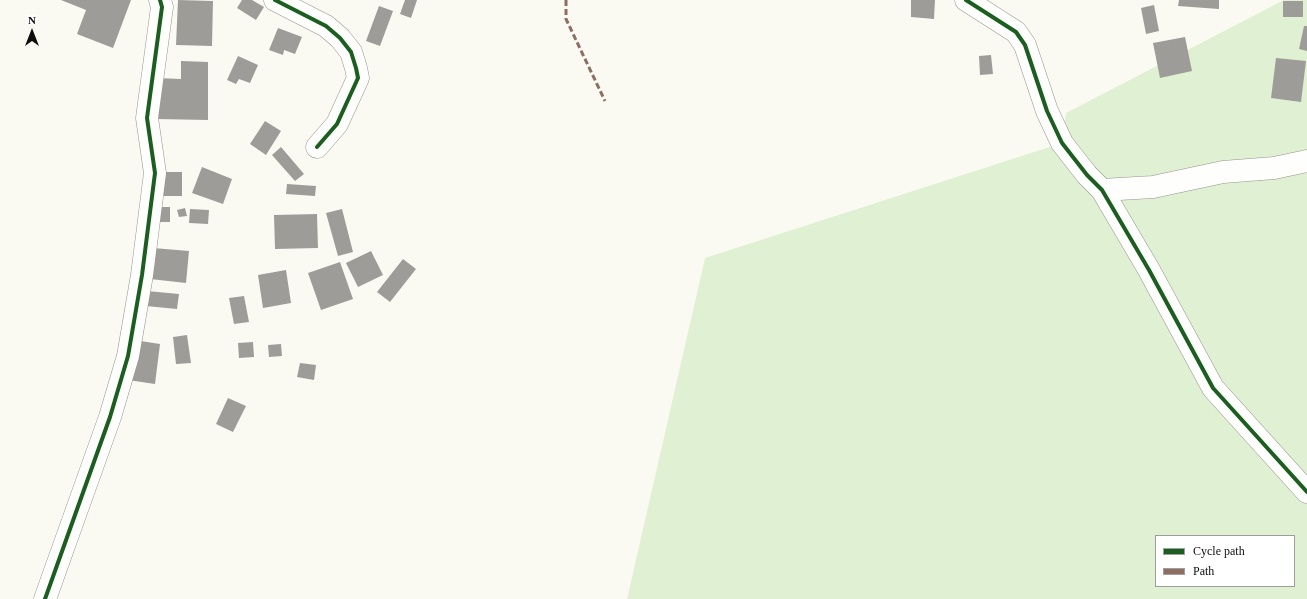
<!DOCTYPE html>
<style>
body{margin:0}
#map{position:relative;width:1307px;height:599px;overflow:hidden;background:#fbfaf2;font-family:Georgia,serif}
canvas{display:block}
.legend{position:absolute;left:1155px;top:535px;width:140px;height:52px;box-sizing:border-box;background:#fff;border:1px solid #9e9e9e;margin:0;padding:5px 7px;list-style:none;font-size:12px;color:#0d0d0d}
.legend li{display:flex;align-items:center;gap:8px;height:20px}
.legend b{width:20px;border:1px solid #9e9e9e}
.north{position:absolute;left:12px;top:12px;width:40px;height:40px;-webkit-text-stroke:3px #fff;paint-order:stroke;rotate:0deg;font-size:11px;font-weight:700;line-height:16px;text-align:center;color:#0d0d0d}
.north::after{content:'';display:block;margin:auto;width:14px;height:18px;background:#0d0d0d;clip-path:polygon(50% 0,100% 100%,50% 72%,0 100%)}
</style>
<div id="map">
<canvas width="1307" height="599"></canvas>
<ul class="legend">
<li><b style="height:5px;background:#1b5e20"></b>Cycle path</li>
<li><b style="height:5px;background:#8d6e63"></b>Path</li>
</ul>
<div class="north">N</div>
</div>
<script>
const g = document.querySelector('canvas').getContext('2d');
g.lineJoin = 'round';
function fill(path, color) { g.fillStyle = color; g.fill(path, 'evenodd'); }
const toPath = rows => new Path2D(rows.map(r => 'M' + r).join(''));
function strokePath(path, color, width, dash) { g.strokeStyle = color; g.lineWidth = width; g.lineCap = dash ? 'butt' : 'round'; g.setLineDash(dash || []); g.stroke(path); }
const green = toPath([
 [1284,0,1307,0,1307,599,627,599,705,258,1062,143,1066,113],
 [1156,536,1294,536,1294,586,1156,586]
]);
const building = toPath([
 [61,0,131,0,113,48,77,34,86,10],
 [178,0,213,1,212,46,176,45],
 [242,0,252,0,264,7,256,20,237,8],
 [405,0,417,0,411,18,400,14],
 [911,0,935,0,934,19,911,17],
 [1179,0,1219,0,1219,9,1178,6],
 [1283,1,1303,1,1303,17,1283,17],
 [1154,5,1159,31,1146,34,1141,8],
 [379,6,393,11,380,46,366,41],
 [1304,26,1307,26,1307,51,1299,49],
 [278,28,302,37,295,54,284,50,283,55,269,50],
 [1185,37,1192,71,1160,78,1153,43],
 [991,55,993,74,980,75,979,56],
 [238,56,258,65,250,83,239,79,236,84,227,80],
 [1276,58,1306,61,1301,102,1271,98],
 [181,61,208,62,208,120,156,119,157,78,181,79],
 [265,121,281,131,266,155,250,144],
 [281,147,304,174,295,181,272,155],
 [202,167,232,179,223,204,192,193],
 [164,172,182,172,182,196,163,196],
 [287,184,316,186,315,196,286,194],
 [160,207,170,207,170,222,160,222],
 [185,208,187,216,179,217,177,210],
 [190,209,209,210,208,224,189,223],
 [342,209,353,252,338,256,326,213],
 [317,214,318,248,275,249,274,215],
 [153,248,189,251,186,283,150,279],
 [371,251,383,275,358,287,346,263],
 [403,259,416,269,390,302,377,292],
 [340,262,353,299,321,310,308,273],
 [286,270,291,303,263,308,258,275],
 [147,291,179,294,177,309,146,306],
 [244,296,249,322,234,324,229,298],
 [187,335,191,363,176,364,173,337],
 [134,340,160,344,155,384,128,380],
 [253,342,254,357,239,358,238,343],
 [281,344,282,356,269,357,268,345],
 [300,363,316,365,314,380,297,377],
 [228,398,246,406,233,432,216,424]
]);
const minor = toPath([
 [275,0,326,26,340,38,351,52,356,68,358,78,337,124,317,147],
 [966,0,1016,32,1025,45,1047,111,1062,143,1087,175,1102,190,1149,270,1213,388,1307,492],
 [1102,190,1153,187,1223,172,1274,168,1307,161],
 [45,599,110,417,128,356,142,275,155,173,147,118,162,7,160,0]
]);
const quiet = toPath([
 [566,0,566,19,605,101]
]);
const cycleway = toPath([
 [275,0,326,26,340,38,351,52,356,68,358,78,337,124,317,147],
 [966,0,1016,32,1025,45,1047,111,1062,143,1087,175,1102,190,1149,270,1213,388,1307,492],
 [45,599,110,417,128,356,142,275,155,173,147,118,162,7,160,0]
]);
fill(green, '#e0f0d2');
fill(building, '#9e9c98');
strokePath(minor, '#949490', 23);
strokePath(minor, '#fefefd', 22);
strokePath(quiet, '#8d6e63', 3, [6, 3]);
strokePath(cycleway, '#1b5e20', 4);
</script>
